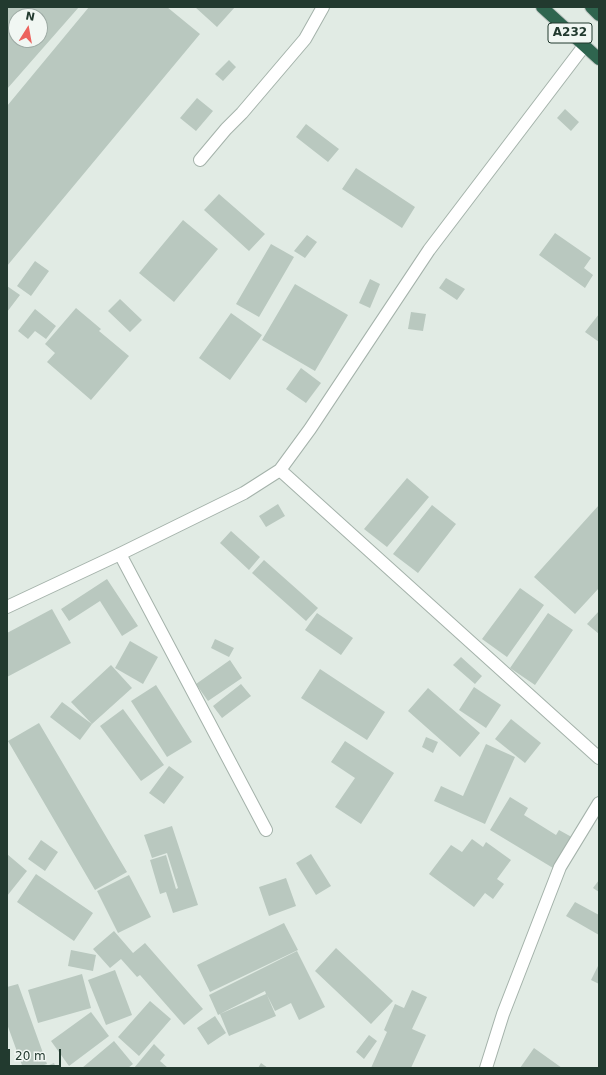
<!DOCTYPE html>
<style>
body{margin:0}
#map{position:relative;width:606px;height:1075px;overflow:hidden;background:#e1ebe4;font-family:"DejaVu Sans",sans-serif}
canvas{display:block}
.frame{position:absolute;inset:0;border:8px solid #223a2f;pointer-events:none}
.north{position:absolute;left:8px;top:8px;width:40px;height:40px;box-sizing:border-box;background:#f1f7f3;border:1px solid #9eaba5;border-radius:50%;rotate:11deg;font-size:11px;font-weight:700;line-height:16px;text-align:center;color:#223a2f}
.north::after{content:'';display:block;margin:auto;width:14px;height:18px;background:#ec635e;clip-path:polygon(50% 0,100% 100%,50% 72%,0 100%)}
.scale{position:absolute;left:8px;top:1049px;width:53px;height:18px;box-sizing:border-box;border:2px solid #223a2f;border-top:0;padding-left:5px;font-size:12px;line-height:14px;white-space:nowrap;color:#223a2f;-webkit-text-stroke:3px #f1f7f3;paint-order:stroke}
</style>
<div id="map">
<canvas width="606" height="1075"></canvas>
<div class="frame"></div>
<div class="north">N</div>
<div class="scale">20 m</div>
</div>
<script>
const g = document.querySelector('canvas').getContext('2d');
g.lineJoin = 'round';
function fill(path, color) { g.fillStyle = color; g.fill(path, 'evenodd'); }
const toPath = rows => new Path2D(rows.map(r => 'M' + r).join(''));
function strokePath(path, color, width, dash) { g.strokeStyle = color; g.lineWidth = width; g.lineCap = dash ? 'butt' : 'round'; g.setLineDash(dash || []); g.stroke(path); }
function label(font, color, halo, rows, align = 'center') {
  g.font = font + ' "DejaVu Sans",sans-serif'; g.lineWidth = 3; g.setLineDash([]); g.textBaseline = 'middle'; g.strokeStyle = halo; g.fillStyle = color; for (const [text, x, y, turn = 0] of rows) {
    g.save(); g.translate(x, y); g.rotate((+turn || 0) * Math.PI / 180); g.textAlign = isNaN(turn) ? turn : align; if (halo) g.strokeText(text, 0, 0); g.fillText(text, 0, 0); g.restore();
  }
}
const building = toPath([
 [7,7,79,7,7,89],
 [16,16,40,16,40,40,16,40],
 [89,7,167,7,200,34,7,266,7,106],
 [195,7,235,7,217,27],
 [229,60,236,67,223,81,215,74],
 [197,98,213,111,196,131,180,118],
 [565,109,579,122,571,131,557,118],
 [306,124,339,149,328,162,296,137],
 [356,168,415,207,402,228,342,189],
 [219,194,265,234,249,251,204,210],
 [183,220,218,249,174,302,139,273],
 [555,233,591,258,584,268,593,275,585,288,539,255],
 [307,235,317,242,305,258,294,251],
 [271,244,294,257,259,317,236,304],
 [35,261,49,271,31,296,17,286],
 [446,278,465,289,457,300,439,288],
 [370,279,380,284,370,308,359,303],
 [295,284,348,315,315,371,262,340],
 [7,286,20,295,7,312],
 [120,299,142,320,130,332,108,311],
 [76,308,101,329,99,331,129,356,91,400,47,362,55,353,45,344],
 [35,309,56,326,46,339,35,331,28,339,18,331],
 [411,312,426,314,423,331,408,329],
 [231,313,262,335,230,380,199,358],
 [599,314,599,342,585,332],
 [301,368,321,383,306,403,286,389],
 [407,478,429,497,387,547,364,529],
 [278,504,285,516,266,527,259,516],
 [432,505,456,524,418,573,393,554],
 [599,505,599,588,575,614,534,577],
 [231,531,260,557,249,570,220,543],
 [264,560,318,608,306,621,252,573],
 [107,579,138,626,122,636,100,601,69,621,61,609],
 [520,588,544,605,507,657,482,639],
 [52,609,71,643,7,677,7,633],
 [599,611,599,634,587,624],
 [317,613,353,638,341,655,305,630],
 [548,613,573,630,535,685,510,668],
 [215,639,234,648,229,657,211,648],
 [130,641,158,657,143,684,115,668],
 [461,657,482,676,475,684,453,665],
 [230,660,242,678,208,701,196,684],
 [111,665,132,688,92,724,71,702],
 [320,669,385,712,367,740,301,698],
 [241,684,251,696,222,718,213,706],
 [156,685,192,742,167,757,131,701],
 [474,687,501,705,486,728,459,710],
 [428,688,480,733,460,757,408,711],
 [62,702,92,724,80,740,50,717],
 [123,709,164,765,141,781,100,726],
 [511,719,541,743,525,763,495,739],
 [39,723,127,872,95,890,8,741],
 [426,737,438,742,433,753,422,747],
 [345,741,394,773,361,824,335,807,355,778,331,762],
 [486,744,515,757,485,824,434,801,441,786,463,796],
 [169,766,184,777,164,804,149,793],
 [510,797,528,808,524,815,556,835,559,830,577,840,558,871,490,830],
 [172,826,198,905,173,913,166,892,160,894,150,860,166,855,176,889,178,888,167,853,152,858,144,835],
 [472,839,483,847,486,842,511,860,497,879,504,884,493,899,485,893,474,907,429,874,451,845,462,852],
 [41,840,58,852,45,871,28,859],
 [7,854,27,871,7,896],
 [311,854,331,886,316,895,296,863],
 [36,874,93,913,74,941,17,902],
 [129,875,151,917,118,933,97,891],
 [286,878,296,906,269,916,259,887],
 [599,880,599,892,593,888],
 [575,902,599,915,599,935,566,916],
 [284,923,298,950,210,992,197,965],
 [114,931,133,953,145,943,203,1009,184,1025,140,975,137,977,121,959,110,968,93,949],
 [336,948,393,1001,371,1024,315,971],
 [71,950,96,955,93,971,68,966],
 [297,951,325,1007,299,1020,291,1003,275,1011,267,995,276,1016,229,1036,220,1014,266,994,265,991,218,1015,209,995],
 [599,964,599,984,591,980],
 [115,970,132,1015,106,1025,88,980],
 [82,974,91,1008,38,1023,28,990],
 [18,984,47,1064,35,1068,23,1068,7,1024,7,987],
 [412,990,427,997,412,1029,426,1035,411,1068,371,1068,387,1032,384,1030,395,1004,404,1008],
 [150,1001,171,1019,139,1056,118,1037],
 [91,1012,109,1036,69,1066,51,1041],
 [215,1016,226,1033,208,1045,197,1028],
 [369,1035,377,1041,364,1059,356,1052],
 [114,1041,133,1064,128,1068,82,1068],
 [154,1044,165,1055,160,1061,168,1068,134,1068],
 [534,1048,562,1068,520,1068],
 [54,1063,56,1068,42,1068],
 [261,1063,268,1068,258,1068]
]);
const minor = toPath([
 [200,160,226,129,242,113,305,39,323,7],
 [280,470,599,758],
 [120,554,266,830],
 [7,607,120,554,244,493,280,470,310,429,429,250,584,46],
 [486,1068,503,1014,560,867,599,803]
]);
const highway = toPath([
 [542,7,599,59],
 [591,7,599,15]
]);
const shields = [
 [570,33,44]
];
const shieldNames = [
 ["A232",570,33]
];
fill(building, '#b9c8bf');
strokePath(minor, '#a4b2aa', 14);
strokePath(highway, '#c1c8c5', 14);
strokePath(minor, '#fff', 12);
strokePath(highway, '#2f654f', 12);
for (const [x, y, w] of shields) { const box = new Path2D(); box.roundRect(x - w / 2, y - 10, w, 20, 3); g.fillStyle = '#f1f7f3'; g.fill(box); strokePath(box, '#223a2f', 1); }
label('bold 12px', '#223a2f', null, shieldNames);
</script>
